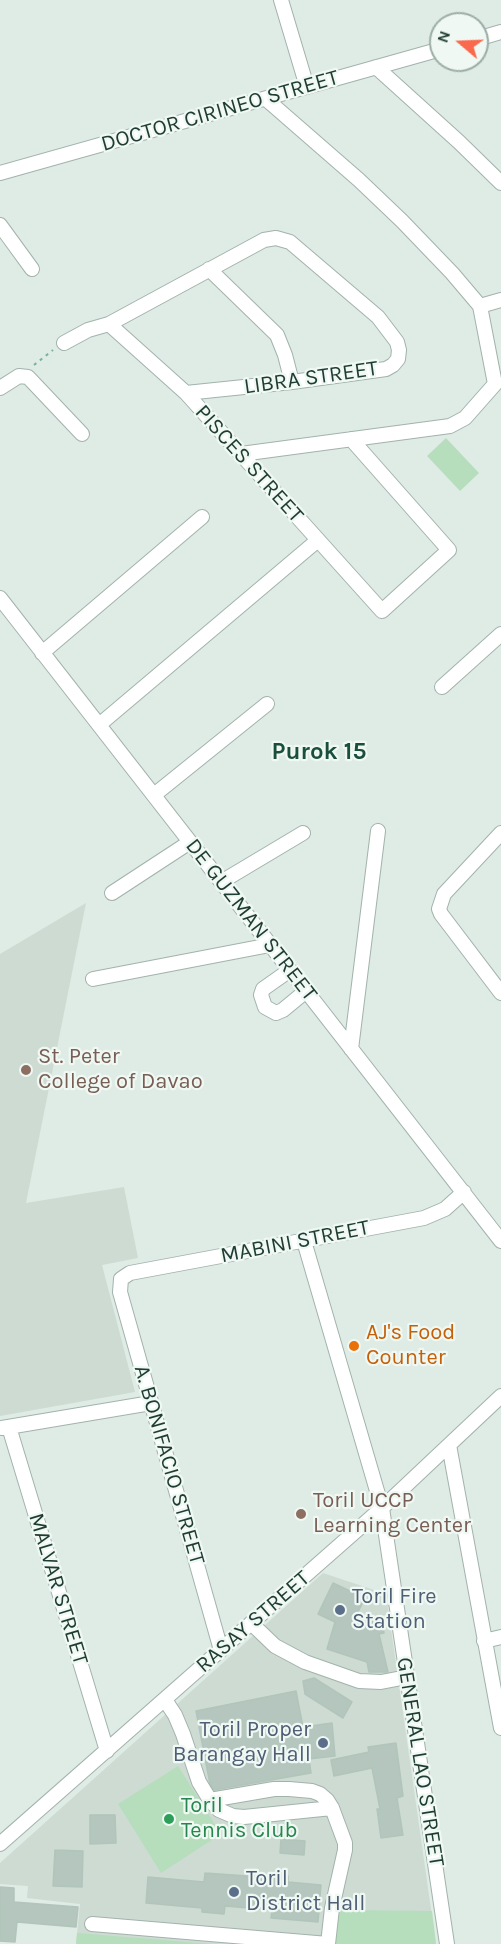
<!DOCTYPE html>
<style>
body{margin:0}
#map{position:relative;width:501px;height:1944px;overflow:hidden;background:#dfebe5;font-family:Karla,sans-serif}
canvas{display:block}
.north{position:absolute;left:429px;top:12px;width:60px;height:60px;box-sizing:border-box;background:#eff8f3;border:2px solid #9cada6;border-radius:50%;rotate:289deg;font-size:16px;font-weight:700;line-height:24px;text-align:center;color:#1f3c32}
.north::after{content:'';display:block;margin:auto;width:21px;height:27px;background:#fa694d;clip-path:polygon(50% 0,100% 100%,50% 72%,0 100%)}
</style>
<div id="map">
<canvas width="501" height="1944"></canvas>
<div class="north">N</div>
</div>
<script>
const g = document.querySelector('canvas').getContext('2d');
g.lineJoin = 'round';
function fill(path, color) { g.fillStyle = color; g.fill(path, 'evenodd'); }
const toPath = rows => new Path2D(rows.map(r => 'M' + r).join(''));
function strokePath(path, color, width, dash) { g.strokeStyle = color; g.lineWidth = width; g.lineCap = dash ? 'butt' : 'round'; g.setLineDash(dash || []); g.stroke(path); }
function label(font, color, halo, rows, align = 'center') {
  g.font = font + ' Karla,sans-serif'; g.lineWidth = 4.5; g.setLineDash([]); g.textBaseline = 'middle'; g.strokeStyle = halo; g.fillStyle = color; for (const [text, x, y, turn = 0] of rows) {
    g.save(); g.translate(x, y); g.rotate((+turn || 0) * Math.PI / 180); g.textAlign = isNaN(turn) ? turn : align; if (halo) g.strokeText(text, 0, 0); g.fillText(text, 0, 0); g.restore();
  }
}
const built = toPath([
 [86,903,26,1203,124,1187,138,1258,102,1265,135,1392,0,1416,0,954],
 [323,1573,386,1594,436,1944,76,1944,80,1904,27,1898,28,1886,0,1884,0,1863]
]);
const green = toPath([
 [446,438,479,473,460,491,427,456],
 [178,1766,221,1834,161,1873,118,1804],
 [339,1910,432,1911,436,1944,335,1944],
 [77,1933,213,1944,76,1944]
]);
const building = toPath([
 [333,1583,365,1598,352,1624,381,1618,384,1633,379,1634,388,1672,369,1672,367,1662,327,1649,335,1622,318,1614,333,1583],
 [314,1678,352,1702,343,1718,305,1694,303,1681,314,1678],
 [296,1691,303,1727,332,1723,335,1756,309,1759,311,1773,214,1790,210,1784,196,1711,296,1691],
 [396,1743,403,1796,397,1798,403,1835,381,1838,377,1809,380,1809,372,1768,334,1776,331,1760,369,1752,368,1747,396,1743],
 [90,1815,115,1815,116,1843,90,1844,90,1815],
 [281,1839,305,1841,304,1855,280,1853,281,1839],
 [55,1850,83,1851,82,1887,53,1886,55,1850],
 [205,1873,275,1878,275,1874,288,1876,288,1882,321,1885,318,1922,271,1918,272,1910,225,1906,224,1914,202,1912,202,1908,146,1903,148,1877,204,1882,205,1873],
 [0,1887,14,1888,14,1902,78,1907,76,1927,17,1922,15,1942,0,1941,0,1887]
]);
const path = toPath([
 [34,365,53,350]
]);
const minor = toPath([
 [281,0,307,87],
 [477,39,501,32],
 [376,67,459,142,501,183],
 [266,99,359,180,402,221,452,273,480,306,495,384],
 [0,173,441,49],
 [0,225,32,269],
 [209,269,277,335,285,355,292,382],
 [480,306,501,300],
 [109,324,186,393,382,611,449,550,351,439],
 [64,343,88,330,109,324,264,240,276,238,290,242,378,317,397,342,399,350,398,359,393,365,386,369,292,382,186,393],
 [0,388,19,376,28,377,82,434],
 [241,454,450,426,465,418,495,384],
 [0,598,501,1241],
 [42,653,202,517],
 [442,687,501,634],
 [99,725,318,540],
 [154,795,267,704],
 [501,833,444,894,439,909,441,914,501,993],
 [221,882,303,833],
 [112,893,190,842],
 [290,970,263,989,261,995,265,1007,276,1013,283,1010,306,991],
 [93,979,270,945],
 [351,1049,378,831],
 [304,1241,382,1508,447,1944],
 [9,1427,107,1751],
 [2,1428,151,1403],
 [449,1445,501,1728],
 [251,1623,275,1646,305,1662,359,1681,381,1682,407,1677],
 [484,1641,501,1637],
 [221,1650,120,1292,121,1279,130,1273,424,1218,445,1209,464,1192],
 [165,1700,175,1715,183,1734,199,1782,210,1800,219,1810,233,1816,244,1817,332,1808],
 [210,1800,274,1789,289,1789,312,1791,320,1794,327,1800,332,1808,345,1843,345,1850,332,1908,328,1944],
 [0,1844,382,1508,501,1396],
 [92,1924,328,1944]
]);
const markers = [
 [26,1070,6,"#8d6e63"],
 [354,1346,6,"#e8710a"],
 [301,1514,6,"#8d6e63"],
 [340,1610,6,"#5c6f8a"],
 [323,1743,6,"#5c6f8a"],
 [169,1819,6,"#2e9e5b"],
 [234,1892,6,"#5c6f8a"]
];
const streetNames = [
 ["DOCTOR CIRINEO STREET",220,111,-16],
 ["LIBRA STREET",311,378,-8],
 ["PISCES STREET",249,464,48],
 ["DE GUZMAN STREET",251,920,52],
 ["MABINI STREET",295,1242,-11],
 ["A. BONIFACIO STREET",169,1465,74],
 ["MALVAR STREET",58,1589,73],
 ["RASAY STREET",253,1622,-41],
 ["GENERAL LAO STREET",420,1762,81]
];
const educationNames = [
 ["St. Peter",38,1057],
 ["College of Davao",38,1082],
 ["Toril UCCP",313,1501],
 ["Learning Center",313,1526]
];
const foodNames = [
 ["AJ's Food",366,1333],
 ["Counter",366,1358]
];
const serviceNames = [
 ["Toril Fire",352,1597],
 ["Station",352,1622],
 ["Toril Proper",311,1730,"right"],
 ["Barangay Hall",311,1755,"right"],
 ["Toril",246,1879],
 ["District Hall",246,1904]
];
const leisureNames = [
 ["Toril",181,1806],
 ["Tennis Club",181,1831]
];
const neighbourhoodNames = [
 ["Purok 15",319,752]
];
fill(built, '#cddbd3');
fill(green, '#b6debd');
fill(building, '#b4c6bd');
strokePath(building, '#b1c5bb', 1.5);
strokePath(minor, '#a2b3ac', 16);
strokePath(path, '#7db19c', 2, [3, 4.5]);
strokePath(minor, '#fff', 14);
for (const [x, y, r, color] of markers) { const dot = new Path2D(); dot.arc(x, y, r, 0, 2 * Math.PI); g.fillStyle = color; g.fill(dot); strokePath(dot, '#eff8f3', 2); }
label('22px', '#1f3c32', '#eff8f3', streetNames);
label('22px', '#785e54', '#eff8f3', educationNames, 'left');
label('22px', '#c56008', '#eff8f3', foodNames, 'left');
label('22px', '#4e5e75', '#eff8f3', serviceNames, 'left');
label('22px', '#27864d', '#eff8f3', leisureNames, 'left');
label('bold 24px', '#1a4f3d', '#eff8f3', neighbourhoodNames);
</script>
